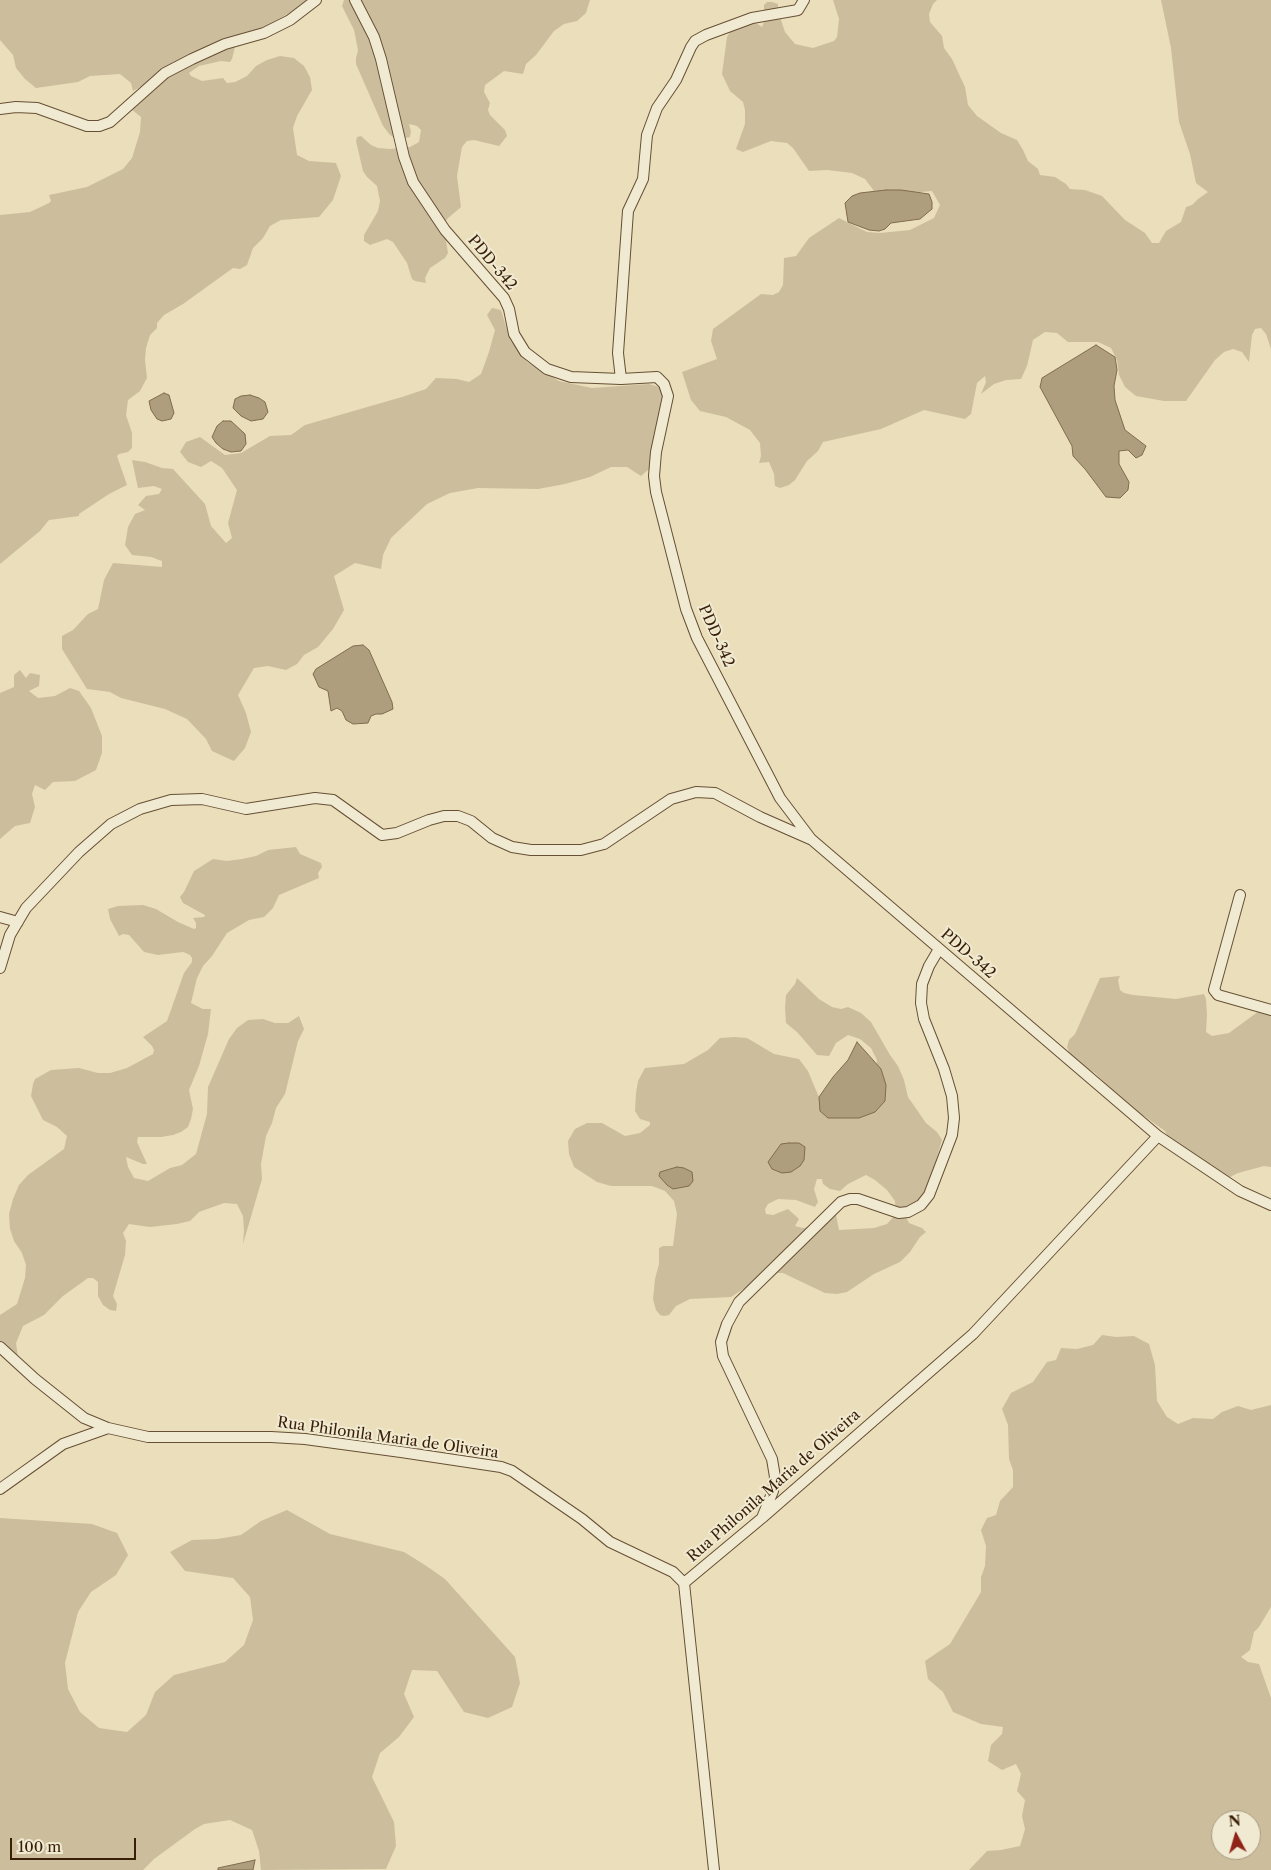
<!DOCTYPE html>
<style>
body{margin:0}
#map{position:relative;width:1271px;height:1870px;overflow:hidden;background:#eadfba;font-family:"Libre Caslon Text",serif}
canvas{display:block}
.north{position:absolute;left:1211px;top:1810px;width:50px;height:50px;box-sizing:border-box;background:#f1ead2;border:1px solid #a89981;border-radius:50%;rotate:354deg;font-size:14px;font-weight:700;line-height:20px;text-align:center;color:#3a1f08}
.north::after{content:'';display:block;margin:auto;width:18px;height:22px;background:#8f2418;clip-path:polygon(50% 0,100% 100%,50% 72%,0 100%)}
.scale{position:absolute;left:10px;top:1838px;width:126px;height:22px;box-sizing:border-box;border:2px solid #3a1f08;border-top:0;padding-left:6px;font-size:15px;line-height:18px;white-space:nowrap;color:#3a1f08;-webkit-text-stroke:4px #f1ead2;paint-order:stroke}
</style>
<div id="map">
<canvas width="1271" height="1870"></canvas>
<div class="north">N</div>
<div class="scale">100 m</div>
</div>
<script>
const g = document.querySelector('canvas').getContext('2d');
g.lineJoin = 'round';
function fill(path, color) { g.fillStyle = color; g.fill(path, 'evenodd'); }
const toPath = rows => new Path2D(rows.map(r => 'M' + r).join(''));
function strokePath(path, color, width, dash) { g.strokeStyle = color; g.lineWidth = width; g.lineCap = dash ? 'butt' : 'round'; g.setLineDash(dash || []); g.stroke(path); }
function label(font, color, halo, rows, align = 'center') {
  g.font = font + ' "Libre Caslon Text",serif'; g.lineWidth = 4; g.setLineDash([]); g.textBaseline = 'middle'; g.strokeStyle = halo; g.fillStyle = color; for (const [text, x, y, turn = 0] of rows) {
    g.save(); g.translate(x, y); g.rotate((+turn || 0) * Math.PI / 180); g.textAlign = isNaN(turn) ? turn : align; if (halo) g.strokeText(text, 0, 0); g.fillText(text, 0, 0); g.restore();
  }
}
const green = toPath([
 [0,0,318,0,304,5,242,39,235,47,232,59,230,62,221,61,199,66,189,73,191,76,202,81,223,78,227,83,235,82,247,76,256,66,267,60,280,56,294,58,304,66,310,77,312,90,297,116,293,128,297,155,309,161,336,163,341,176,333,200,319,217,281,220,270,226,263,238,253,248,247,265,240,269,233,268,183,304,164,315,157,323,157,328,150,335,146,348,145,360,147,378,140,391,128,400,126,415,132,433,132,448,128,452,119,454,117,456,127,485,109,494,79,514,79,516,49,520,40,531,0,564,0,215,30,212,49,203,51,201,49,195,87,187,123,169,132,158,140,132,141,117,131,109,147,83,133,91,131,83,120,74,90,76,78,82,36,88,25,79,16,68,13,55,0,40],
 [344,0,590,0,586,13,577,21,564,24,554,31,536,55,526,64,523,74,504,71,485,85,484,92,490,103,488,110,490,115,505,130,507,136,499,146,474,140,467,141,462,147,457,176,461,207,447,219,444,228,448,253,445,258,430,268,425,278,426,283,415,281,412,279,407,263,393,242,387,239,370,245,364,241,364,235,378,211,380,201,377,186,367,177,363,171,356,141,357,137,361,136,371,145,378,148,390,149,410,147,419,142,421,130,417,126,409,124,411,131,410,137,398,140,390,135,383,126,356,64,356,58,358,50,354,30,342,6],
 [833,0,937,0,933,4,929,14,930,22,942,36,944,48,952,59,965,87,968,105,977,116,1001,133,1017,140,1023,150,1028,161,1038,169,1040,175,1055,177,1066,184,1070,189,1085,190,1102,196,1125,220,1145,233,1152,243,1159,243,1166,231,1181,222,1186,207,1192,205,1198,199,1208,192,1196,183,1190,154,1179,122,1171,48,1161,0,1271,0,1271,349,1266,334,1261,328,1255,329,1252,335,1249,362,1242,352,1233,349,1224,352,1215,360,1186,401,1164,401,1136,396,1125,387,1119,375,1117,360,1111,348,1098,342,1068,342,1057,333,1045,332,1033,340,1027,366,1021,379,1006,380,994,384,981,394,986,382,985,376,977,383,971,414,965,419,924,410,881,429,823,442,818,451,807,461,795,480,789,485,780,488,775,486,774,474,769,462,759,463,761,456,760,443,750,430,726,417,700,411,691,400,682,372,717,359,711,341,713,329,761,294,773,295,779,292,783,285,784,258,796,256,809,238,839,218,867,232,880,233,910,230,934,218,940,205,932,191,887,195,874,191,865,179,852,173,827,170,809,171,793,148,787,143,771,141,743,152,736,149,745,124,745,110,743,102,730,91,722,74,727,37,730,32,753,21,762,27,764,22,764,5,767,2,772,2,778,4,778,11,785,32,795,44,813,48,834,41,837,37,839,19],
 [492,308,501,310,510,340,527,362,559,381,592,388,649,384,659,387,663,399,649,469,641,476,627,467,611,467,590,477,565,484,538,489,478,488,450,493,427,504,391,538,383,555,381,569,355,563,334,576,344,610,333,629,318,647,304,655,297,664,286,670,268,666,254,668,238,695,246,713,251,732,245,748,234,761,212,751,206,739,187,719,165,709,121,698,110,692,87,689,62,649,62,636,73,630,88,614,98,609,104,580,113,563,162,567,162,561,151,557,132,555,125,545,128,527,135,514,145,510,138,505,146,496,159,494,162,489,154,486,138,488,132,460,145,462,162,468,173,469,205,504,211,526,226,543,232,538,228,523,237,490,222,468,211,461,201,467,188,462,180,452,186,442,200,437,225,455,241,453,270,436,291,435,305,425,402,397,426,389,436,378,457,379,469,382,481,374,489,352,495,330,487,315],
 [20,670,26,678,30,673,40,675,39,686,29,691,38,698,55,696,70,688,79,691,91,708,102,736,102,753,96,770,75,781,53,782,45,790,35,785,32,794,35,807,30,823,15,826,0,839,0,693,14,687,14,675],
 [296,847,300,854,321,863,322,867,318,873,319,878,279,895,273,908,264,917,249,920,227,933,212,956,203,966,197,978,191,1003,203,1009,211,1009,208,1034,199,1066,189,1090,193,1109,191,1119,188,1127,181,1132,173,1135,161,1137,138,1137,137,1142,147,1164,143,1164,126,1157,128,1167,134,1178,148,1181,170,1168,182,1165,196,1154,207,1114,208,1087,229,1039,237,1028,248,1020,263,1019,275,1023,288,1023,299,1016,304,1029,298,1041,285,1094,276,1108,272,1123,266,1136,261,1164,262,1179,243,1244,244,1231,243,1216,237,1204,224,1203,199,1212,190,1221,177,1224,150,1227,129,1224,123,1233,126,1241,125,1255,113,1296,117,1304,116,1311,110,1310,103,1305,98,1296,98,1282,93,1278,88,1278,63,1296,44,1315,23,1326,16,1343,18,1357,0,1350,0,1315,17,1304,25,1278,26,1265,22,1253,14,1241,10,1229,9,1214,13,1199,19,1185,28,1175,64,1149,67,1136,57,1127,43,1120,31,1096,33,1084,35,1079,51,1070,79,1068,98,1073,110,1073,127,1068,153,1054,154,1050,152,1046,143,1037,167,1021,184,973,192,962,192,958,190,955,183,952,158,955,144,952,129,935,123,934,119,936,110,919,108,909,118,906,143,905,156,909,178,922,194,929,196,928,196,923,193,918,204,917,205,915,183,903,180,897,184,892,194,871,213,859,227,861,242,859,256,856,268,850],
 [1120,976,1118,980,1120,990,1124,993,1133,995,1176,999,1204,994,1206,999,1207,1015,1206,1032,1212,1036,1229,1033,1259,1011,1271,1011,1271,1167,1264,1166,1238,1173,1226,1179,1177,1153,1165,1131,1144,1116,1132,1110,1095,1073,1072,1060,1067,1047,1069,1040,1075,1034,1100,978],
 [797,978,819,999,832,1007,841,1009,848,1007,861,1013,871,1022,890,1055,898,1066,904,1080,908,1097,926,1123,937,1132,942,1140,925,1198,906,1217,909,1223,922,1228,926,1232,920,1237,910,1252,900,1262,874,1274,847,1292,837,1294,825,1293,783,1273,777,1273,751,1284,731,1297,690,1299,676,1306,669,1315,664,1316,660,1315,656,1310,653,1299,655,1279,659,1264,659,1248,663,1246,673,1246,677,1214,674,1201,665,1191,652,1186,611,1186,597,1182,574,1167,569,1154,568,1141,575,1129,587,1123,602,1123,625,1136,640,1133,650,1125,650,1122,640,1119,635,1111,636,1093,638,1081,645,1068,684,1064,708,1050,720,1038,735,1037,747,1038,774,1054,799,1059,808,1071,818,1095,826,1107,875,1088,877,1060,871,1048,860,1039,848,1035,836,1043,829,1056,817,1055,797,1032,786,1023,785,1008,786,995,795,984],
 [866,1175,875,1180,887,1190,895,1201,896,1214,887,1224,874,1228,839,1230,836,1215,812,1227,803,1228,795,1226,799,1219,788,1209,773,1215,766,1214,765,1209,768,1204,778,1199,796,1200,815,1207,818,1202,814,1189,817,1179,822,1179,823,1184,830,1189,840,1191,848,1184],
 [1102,1335,1116,1337,1134,1336,1149,1344,1155,1365,1157,1401,1167,1417,1178,1424,1193,1418,1213,1419,1222,1412,1238,1406,1251,1410,1271,1405,1271,1607,1259,1627,1254,1632,1250,1650,1241,1657,1248,1662,1259,1664,1271,1698,1271,1870,969,1870,987,1851,1001,1850,1020,1846,1025,1829,1022,1816,1025,1800,1017,1791,1021,1774,1016,1764,1002,1770,988,1761,991,1745,1002,1734,1003,1727,981,1724,953,1712,943,1692,928,1679,925,1661,950,1644,981,1592,981,1577,985,1566,986,1546,981,1530,987,1518,996,1515,1000,1501,1013,1487,1013,1470,1009,1459,1008,1425,1002,1409,1011,1393,1033,1382,1047,1362,1056,1360,1061,1348,1077,1349,1093,1345],
 [1221,1820,1251,1820,1251,1850,1221,1850],
 [287,1510,330,1534,404,1552,425,1565,445,1579,515,1657,520,1683,512,1707,488,1718,464,1712,437,1671,412,1670,404,1694,414,1717,399,1737,380,1753,372,1777,394,1822,396,1846,386,1869,261,1870,259,1851,252,1830,230,1820,204,1824,195,1829,154,1859,143,1870,0,1870,0,1518,92,1524,117,1533,128,1555,116,1575,91,1592,78,1612,65,1663,68,1689,80,1712,99,1728,127,1732,146,1715,155,1692,174,1675,225,1662,244,1645,253,1620,250,1597,233,1578,185,1571,170,1552,192,1540,217,1539,241,1535,261,1521]
]);
const water = toPath([
 [886,190,901,190,929,194,932,202,932,209,920,219,891,223,885,229,879,231,869,230,848,222,845,203,852,196,860,193,886,190],
 [1096,345,1115,357,1117,370,1114,386,1115,400,1125,430,1146,446,1142,455,1136,458,1128,450,1119,451,1119,464,1129,482,1128,490,1120,498,1106,497,1085,469,1073,456,1072,446,1040,387,1042,378,1096,345],
 [164,393,169,395,174,413,171,419,162,421,157,419,151,410,149,401,164,393],
 [250,395,259,398,265,402,268,412,263,419,251,421,241,416,233,408,235,399,241,396,250,395],
 [223,421,231,421,245,434,246,444,241,451,231,452,223,449,216,443,212,437,217,426,223,421],
 [363,645,369,650,392,702,393,709,382,714,376,714,371,716,368,723,353,724,346,720,342,711,337,708,331,711,328,691,319,687,313,674,316,669,353,646,363,645],
 [857,1042,881,1069,886,1085,885,1101,875,1112,859,1118,828,1118,820,1111,819,1097,833,1077,848,1060,857,1042],
 [789,1143,799,1143,805,1147,804,1160,800,1166,791,1172,782,1173,772,1169,768,1162,781,1144,789,1143],
 [677,1167,684,1168,692,1172,693,1181,689,1186,673,1189,667,1185,659,1176,660,1172,677,1167],
 [255,1860,253,1870,218,1870,218,1868,255,1860]
]);
const minor = toPath([
 [355,0,374,37,381,59,404,157,413,182,445,230,504,298,509,309,514,334,525,352,547,369,571,377,621,379,657,377,664,384,668,396,656,452,654,476,656,492,686,609,697,638,780,798,811,839,1158,1136,1240,1191,1271,1205],
 [0,109,16,107,37,108,87,126,99,126,110,122,165,73,192,59,225,44,264,33,290,20,316,0],
 [621,379,618,353,628,211,643,179,647,135,657,108,676,80,691,47,695,41,706,35,752,18,798,10,804,0],
 [1240,895,1214,990,1218,995,1271,1010],
 [0,917,18,922],
 [0,968,10,935,26,908,79,852,111,824,140,809,171,800,202,799,246,809,315,798,333,800,382,835,397,833,429,820,444,816,458,816,471,821,492,838,512,847,531,850,581,850,604,844,671,799,696,792,715,793,760,817,810,839],
 [0,1347,35,1379,84,1418,108,1428,148,1437,271,1437,305,1439,401,1452,501,1467,512,1471,582,1519,610,1542,673,1572,684,1583],
 [0,1489,63,1444,108,1428],
 [762,1518,773,1491,775,1477,772,1459,723,1356,721,1342,727,1324,739,1302,841,1202,850,1199,858,1199,899,1213,908,1212,921,1205,929,1195,952,1135,954,1118,952,1096,944,1069,924,1019,921,1003,922,984,929,966,939,949],
 [684,1583,762,1518,973,1334,1158,1136],
 [684,1583,714,1870]
]);
const streetNames = [
 ["PDD-342",492,263,50],
 ["PDD-342",716,636,66],
 ["PDD-342",968,954,41],
 ["Rua Philonila Maria de Oliveira",388,1438,8],
 ["Rua Philonila Maria de Oliveira",774,1486,-41]
];
fill(green, '#ccbe9c');
fill(water, '#ae9e7d');
strokePath(water, '#806b4e', 1);
strokePath(minor, '#664f34', 12);
strokePath(minor, '#f1ead2', 10);
label('15px', '#3a1f08', '#f1ead2', streetNames);
</script>
